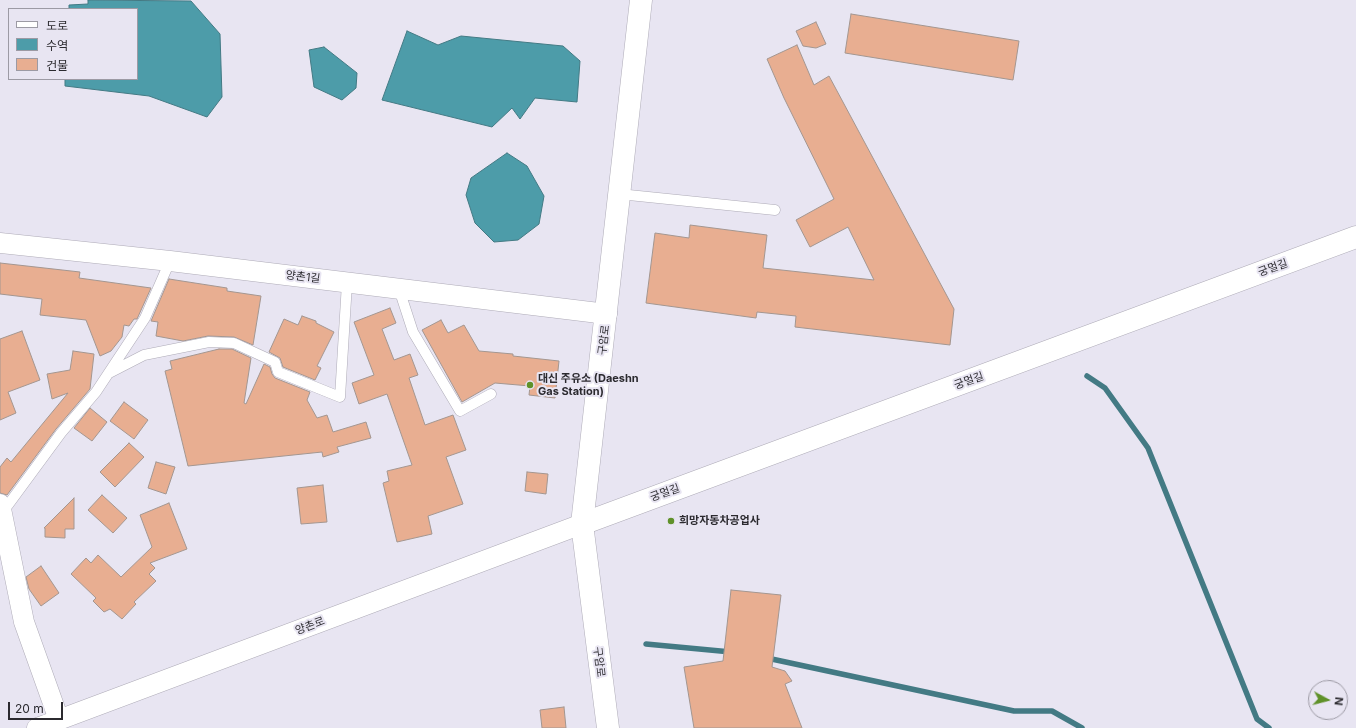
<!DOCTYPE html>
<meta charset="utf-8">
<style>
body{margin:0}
#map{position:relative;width:1356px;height:728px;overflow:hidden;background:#e8e5f2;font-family:Inter,"Noto Sans KR",sans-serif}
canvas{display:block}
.legend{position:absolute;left:8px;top:8px;width:130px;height:72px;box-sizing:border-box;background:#e8e5f2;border:1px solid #9c9aa4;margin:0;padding:5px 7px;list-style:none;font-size:12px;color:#2b2a2f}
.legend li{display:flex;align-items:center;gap:8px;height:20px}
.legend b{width:20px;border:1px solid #9c9aa4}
.north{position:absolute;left:1308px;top:680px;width:40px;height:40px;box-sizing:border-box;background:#e8e5f2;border:1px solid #9c9aa4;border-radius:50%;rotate:97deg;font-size:11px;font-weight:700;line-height:16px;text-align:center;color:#2b2a2f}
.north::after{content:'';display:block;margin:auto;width:14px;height:18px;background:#5f9129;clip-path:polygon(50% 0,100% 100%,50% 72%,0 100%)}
.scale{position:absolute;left:8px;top:702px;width:55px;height:18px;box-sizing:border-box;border:2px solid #2b2a2f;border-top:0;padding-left:5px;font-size:12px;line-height:14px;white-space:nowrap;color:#2b2a2f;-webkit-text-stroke:3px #e8e5f2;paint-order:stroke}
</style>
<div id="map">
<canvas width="1356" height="728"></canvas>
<ul class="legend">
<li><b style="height:5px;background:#fff"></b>도로</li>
<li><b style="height:11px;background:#4d9ca9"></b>수역</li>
<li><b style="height:11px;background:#e8ae91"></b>건물</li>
</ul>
<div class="north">N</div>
<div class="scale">20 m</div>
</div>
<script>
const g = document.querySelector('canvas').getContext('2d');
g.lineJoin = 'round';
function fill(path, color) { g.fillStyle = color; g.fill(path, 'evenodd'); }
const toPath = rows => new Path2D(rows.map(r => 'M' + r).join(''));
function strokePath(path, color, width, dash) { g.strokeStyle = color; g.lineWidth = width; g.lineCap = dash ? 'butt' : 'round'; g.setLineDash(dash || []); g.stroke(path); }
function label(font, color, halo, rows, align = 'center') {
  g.font = font + ' Inter,"Noto Sans KR",sans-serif'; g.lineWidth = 4; g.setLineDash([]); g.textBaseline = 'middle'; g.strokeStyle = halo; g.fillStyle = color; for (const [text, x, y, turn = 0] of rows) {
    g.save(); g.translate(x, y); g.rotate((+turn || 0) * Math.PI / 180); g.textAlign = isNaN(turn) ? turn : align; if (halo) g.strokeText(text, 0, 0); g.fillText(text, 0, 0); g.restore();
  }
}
const water = toPath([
 [88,0,191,1,220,34,222,97,207,117,149,96,65,86,65,79,137,79,137,9,69,9,69,5,88,4,88,0],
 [407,31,438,45,461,36,563,46,580,61,577,102,535,98,520,119,512,108,492,127,382,100,407,31],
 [324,47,357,73,356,88,342,100,314,87,309,50,324,47],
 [507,153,527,166,544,196,539,224,518,240,494,242,475,223,466,195,471,178,507,153]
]);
const stream = toPath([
 [1087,376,1105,388,1148,448,1257,719,1269,728],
 [646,644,731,652],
 [767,658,1014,711,1052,711,1082,728]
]);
const building = toPath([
 [851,14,1019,41,1013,80,845,53,851,14],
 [816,22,826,44,816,48,803,46,796,31,816,22],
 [797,45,814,85,829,76,954,309,950,345,795,327,796,316,757,312,756,318,646,303,655,233,689,238,690,225,767,235,763,268,874,280,848,227,810,247,796,220,834,199,784,98,767,59,797,45],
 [0,263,80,272,79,278,151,288,137,319,134,319,129,326,124,325,122,337,111,351,100,356,86,320,40,315,42,299,0,294,0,263],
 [169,279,227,288,227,291,261,296,253,345,234,337,208,336,183,341,156,336,158,322,151,321,169,279],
 [390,308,396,323,382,329,394,360,410,354,418,375,409,378,425,425,453,415,466,450,446,457,463,504,428,516,432,534,397,542,383,483,389,481,387,471,412,465,387,394,359,404,352,383,374,375,354,322,390,308],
 [302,316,316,321,316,323,334,332,317,366,321,368,315,380,283,367,280,358,269,352,284,319,298,325,302,316],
 [441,320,448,333,464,325,479,351,513,354,513,356,559,361,555,398,529,395,530,386,495,383,462,402,422,330,441,320],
 [22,331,40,380,8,392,16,413,0,420,0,339,22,331],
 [219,349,232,349,251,358,244,403,246,404,264,364,270,367,272,374,275,378,310,392,307,400,317,418,327,415,333,432,366,422,371,438,337,447,339,452,323,457,322,452,188,466,165,371,172,369,170,361,219,349],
 [73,351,94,354,90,389,56,429,7,495,0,493,0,467,7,458,11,462,68,393,52,399,47,374,70,370,73,351],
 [124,402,148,420,134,439,110,421,124,402],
 [90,408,107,422,92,441,74,428,90,408],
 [129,443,144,457,115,487,100,472,129,443],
 [156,462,175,467,166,494,148,488,156,462],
 [527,472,548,474,546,494,525,491,527,472],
 [323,485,327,522,301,524,297,488,323,485],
 [102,495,127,518,113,533,88,510,102,495],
 [74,498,74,529,65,529,65,538,45,537,45,528,44,528,74,498],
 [169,503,187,549,150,563,155,568,149,574,156,581,134,602,136,604,122,619,110,609,104,612,93,601,96,598,71,574,86,558,91,563,98,555,121,577,152,547,140,515,169,503],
 [41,566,59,593,41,606,29,589,26,577,41,566],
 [731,590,781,595,772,667,785,671,792,681,785,684,802,728,694,728,684,667,723,661,731,590],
 [564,707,566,728,542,728,540,710,564,707]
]);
const lane = toPath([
 [619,194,775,210],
 [399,289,413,332,460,411,491,394],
 [109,373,144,355,209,342,234,343,275,362,278,372,340,397,347,283],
 [0,500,8,505,61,433,96,392,145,318,170,261]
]);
const street = toPath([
 [0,243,170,261,607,314],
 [0,504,24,622,59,720],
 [37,728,582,524]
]);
const secondary = toPath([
 [582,524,1356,237]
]);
const primary = toPath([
 [608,728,582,524,641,0]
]);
const markers = [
 [530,385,4,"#5f9129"],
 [671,521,4,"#5f9129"]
];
const streetNames = [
 ["궁멀길",1273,268,-20],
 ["양촌1길",303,277,7],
 ["구암로",604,340,-83],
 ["궁멀길",969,381,-20],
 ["궁멀길",665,493,-20],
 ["양촌로",310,626,-21],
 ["구암로",599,662,83]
];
const poiNames = [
 ["대신 주유소 (Daeshn",538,379],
 ["Gas Station)",538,392],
 ["희망자동차공업사",679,521]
];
fill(water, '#4d9ca9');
strokePath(water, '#437a84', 1);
strokePath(stream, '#437a84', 5.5);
fill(building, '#e8ae91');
strokePath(building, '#a39690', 1);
strokePath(lane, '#aeabb7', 11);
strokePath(street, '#aeabb7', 21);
strokePath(secondary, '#aeabb7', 23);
strokePath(primary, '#aeabb7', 23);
strokePath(lane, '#fff', 10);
strokePath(street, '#fff', 20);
strokePath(secondary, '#fff', 22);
strokePath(primary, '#fff', 22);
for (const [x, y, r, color] of markers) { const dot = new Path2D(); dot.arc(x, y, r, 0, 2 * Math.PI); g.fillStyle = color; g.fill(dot); strokePath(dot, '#e8e5f2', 1.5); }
label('11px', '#2b2a2f', '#e8e5f2', streetNames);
label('bold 11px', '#2b2a2f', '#e8e5f2', poiNames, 'left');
</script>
